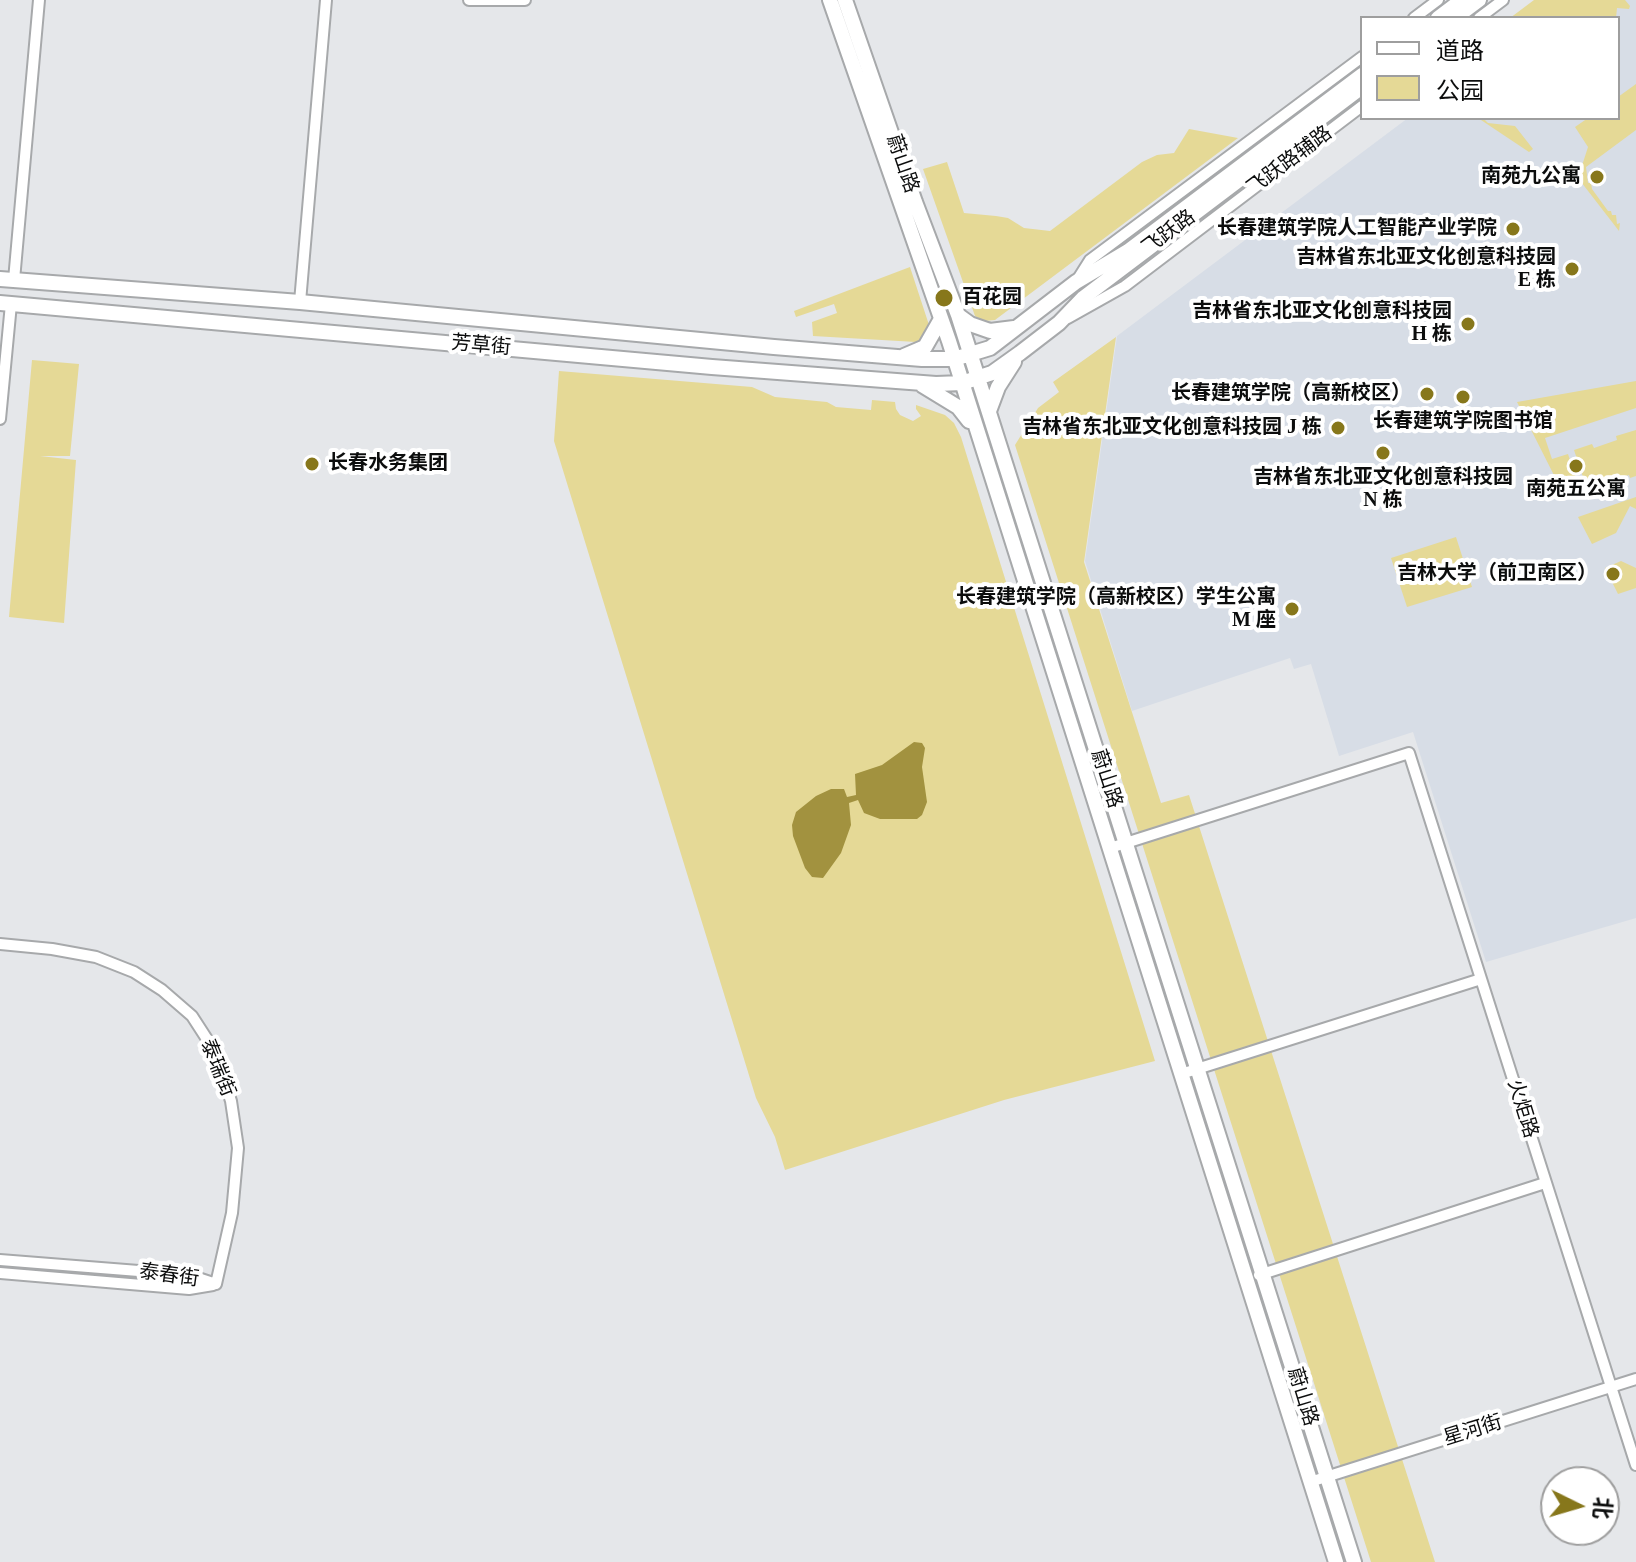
<!DOCTYPE html>
<meta charset="utf-8">
<style>
body{margin:0}
#map{position:relative;width:1636px;height:1562px;overflow:hidden;background:#e5e7ea;font-family:"Times New Roman","Noto Sans SC",serif}
canvas{display:block}
.legend{position:absolute;left:1360px;top:16px;width:260px;height:104px;box-sizing:border-box;background:#fff;border:2px solid #9e9e9e;margin:0;padding:10px 14px;list-style:none;font-size:24px;color:#0c0d0d}
.legend li{display:flex;align-items:center;gap:16px;height:40px}
.legend b{width:40px;border:2px solid #9e9e9e}
.north{position:absolute;left:1540px;top:1466px;width:80px;height:80px;box-sizing:border-box;background:#fff;border:2px solid #9e9e9e;border-radius:50%;rotate:95deg;font-size:22px;font-weight:700;line-height:32px;text-align:center;color:#0c0d0d}
.north::after{content:'';display:block;margin:auto;width:28px;height:36px;background:#87771b;clip-path:polygon(50% 0,100% 100%,50% 72%,0 100%)}
</style>
<div id="map">
<canvas width="1636" height="1562"></canvas>
<ul class="legend">
<li><b style="height:10px;background:#fff"></b>道路</li>
<li><b style="height:22px;background:#e5d996"></b>公园</li>
</ul>
<div class="north">北</div>
</div>
<script>
const g = document.querySelector('canvas').getContext('2d');
g.lineJoin = 'round';
function fill(path, color) { g.fillStyle = color; g.fill(path, 'evenodd'); }
const toPath = rows => new Path2D(rows.map(r => 'M' + r).join(''));
function strokePath(path, color, width, dash) { g.strokeStyle = color; g.lineWidth = width; g.lineCap = dash ? 'butt' : 'round'; g.setLineDash(dash || []); g.stroke(path); }
function label(font, color, halo, rows, align = 'center') {
  g.font = font + ' "Times New Roman","Noto Sans SC",serif'; g.lineWidth = 8; g.setLineDash([]); g.textBaseline = 'middle'; g.strokeStyle = halo; g.fillStyle = color; for (const [text, x, y, turn = 0] of rows) {
    g.save(); g.translate(x, y); g.rotate((+turn || 0) * Math.PI / 180); g.textAlign = isNaN(turn) ? turn : align; if (halo) g.strokeText(text, 0, 0); g.fillText(text, 0, 0); g.restore();
  }
}
const built = toPath([
 [1560,0,1636,0,1636,918,1486,962,1413,732,1339,756,1311,664,1294,669,1290,658,1132,711,1085,561,1117,336,1408,118,1618,118,1618,18,1537,18]
]);
const green = toPath([
 [1534,0,1625,0,1630,6,1629,9,1617,8,1616,18,1510,18],
 [1636,84,1636,130,1586,167,1588,183,1591,183,1592,189,1608,211,1611,211,1612,215,1616,215,1617,224,1620,223,1619,231,1578,178,1588,147,1575,127,1588,118,1618,118,1618,97],
 [1478,118,1483,118,1488,123,1515,126,1533,149,1529,152],
 [1189,129,1238,138,995,320,984,321,975,316,923,169,947,162,964,213,996,216,1008,218,1024,228,1050,231,1142,162,1157,155,1174,153],
 [910,267,929,325,924,338,916,342,813,336,812,322,837,313,834,304,796,317,794,311],
 [1116,337,1084,562,1161,803,1189,795,1435,1562,1371,1562,1015,445,1038,408,1059,392,1053,382],
 [32,360,79,364,70,456,40,456,76,460,64,623,9,617],
 [559,371,752,387,775,397,827,402,836,407,871,410,872,400,895,402,896,409,900,415,913,421,921,416,916,409,916,405,945,415,954,423,961,437,1155,1061,1004,1100,785,1170,775,1137,756,1098,554,441],
 [1636,381,1636,408,1545,438,1552,459,1568,454,1581,493,1566,499,1517,402],
 [1636,430,1636,476,1630,478,1629,475,1606,482,1606,486,1588,492,1574,450,1592,444,1594,448,1617,440,1616,436],
 [1636,497,1636,509,1630,506,1616,533,1592,544,1578,517],
 [1456,537,1472,587,1407,607,1391,558],
 [1621,561,1636,568,1636,588,1618,594,1605,568]
]);
const water = toPath([
 [914,742,922,743,925,748,922,767,927,802,922,815,917,819,880,819,864,813,858,800,849,803,851,825,841,853,823,878,812,877,805,868,793,836,792,825,796,812,816,796,831,789,844,789,847,797,856,795,855,774,882,765]
]);
const minor = toPath([
 [469,0,525,0],
 [1414,18,1438,0],
 [1479,18,1503,0],
 [1078,279,1090,260,1362,57],
 [14,280,39,0],
 [300,302,326,0],
 [1068,318,1125,286,1362,106],
 [0,419,11,304],
 [1110,848,1409,753,1636,1465],
 [0,944,52,949,96,957,134,972,162,990,192,1016,214,1050,231,1101,238,1148,232,1213,216,1284],
 [1181,1074,1481,979],
 [0,1260,189,1275,216,1284],
 [0,1273,189,1289,213,1285],
 [1259,1275,1545,1183],
 [1310,1482,1636,1379]
]);
const major = toPath([
 [830,0,949,341,1336,1562],
 [845,0,915,202,958,315,1354,1562],
 [1438,18,1462,0],
 [1455,18,1479,0],
 [0,279,300,302,774,347,922,359,954,359,990,348,1076,282,1128,251,1362,75],
 [0,303,712,367,936,384,962,383,992,373,1020,353,1059,323,1083,298,1362,87],
 [959,316,970,324,990,331,1014,328],
 [904,356,925,347,941,319],
 [922,385,958,407,969,421],
 [989,411,998,387,1014,362]
]);
const markers = [
 [1597,177,8,"#87771b"],
 [1513,229,8,"#87771b"],
 [1572,269,8,"#87771b"],
 [944,298,10,"#87771b"],
 [1468,324,8,"#87771b"],
 [1427,394,8,"#87771b"],
 [1463,397,8,"#87771b"],
 [1338,428,8,"#87771b"],
 [1383,453,8,"#87771b"],
 [312,464,8,"#87771b"],
 [1576,466,8,"#87771b"],
 [1613,574,8,"#87771b"],
 [1292,609,8,"#87771b"]
];
const streetNames = [
 ["飞跃路辅路",1290,161,-37],
 ["蔚山路",902,164,71],
 ["飞跃路",1169,233,-37],
 ["芳草街",481,346,5],
 ["蔚山路",1106,779,72],
 ["泰瑞街",217,1068,68],
 ["火炬路",1522,1109,73],
 ["泰春街",169,1276,8],
 ["蔚山路",1302,1397,73],
 ["星河街",1473,1431,-17]
];
const poiNames = [
 ["南苑九公寓",1581,177],
 ["长春建筑学院人工智能产业学院",1497,229],
 ["吉林省东北亚文化创意科技园",1556,258],
 ["E 栋",1556,281],
 ["百花园",962,298,"left"],
 ["吉林省东北亚文化创意科技园",1452,312],
 ["H 栋",1452,335],
 ["长春建筑学院（高新校区）",1411,394],
 ["长春建筑学院图书馆",1463,422,"center"],
 ["吉林省东北亚文化创意科技园 J 栋",1322,428],
 ["长春水务集团",328,464,"left"],
 ["吉林省东北亚文化创意科技园",1383,478,"center"],
 ["N 栋",1383,501,"center"],
 ["南苑五公寓",1576,490,"center"],
 ["吉林大学（前卫南区）",1597,574],
 ["长春建筑学院（高新校区）学生公寓",1276,598],
 ["M 座",1276,621]
];
fill(built, '#d7dde6');
fill(green, '#e5d996');
fill(water, '#a2923f');
strokePath(minor, '#a7a9ab', 14);
strokePath(major, '#a7a9ab', 18);
strokePath(minor, '#fff', 10);
strokePath(major, '#fff', 14);
for (const [x, y, r, color] of markers) { const dot = new Path2D(); dot.arc(x, y, r, 0, 2 * Math.PI); g.fillStyle = color; g.fill(dot); strokePath(dot, '#fff', 3); }
label('20px', '#0c0d0d', '#fff', streetNames);
label('bold 20px', '#0c0d0d', '#fff', poiNames, 'right');
</script>
